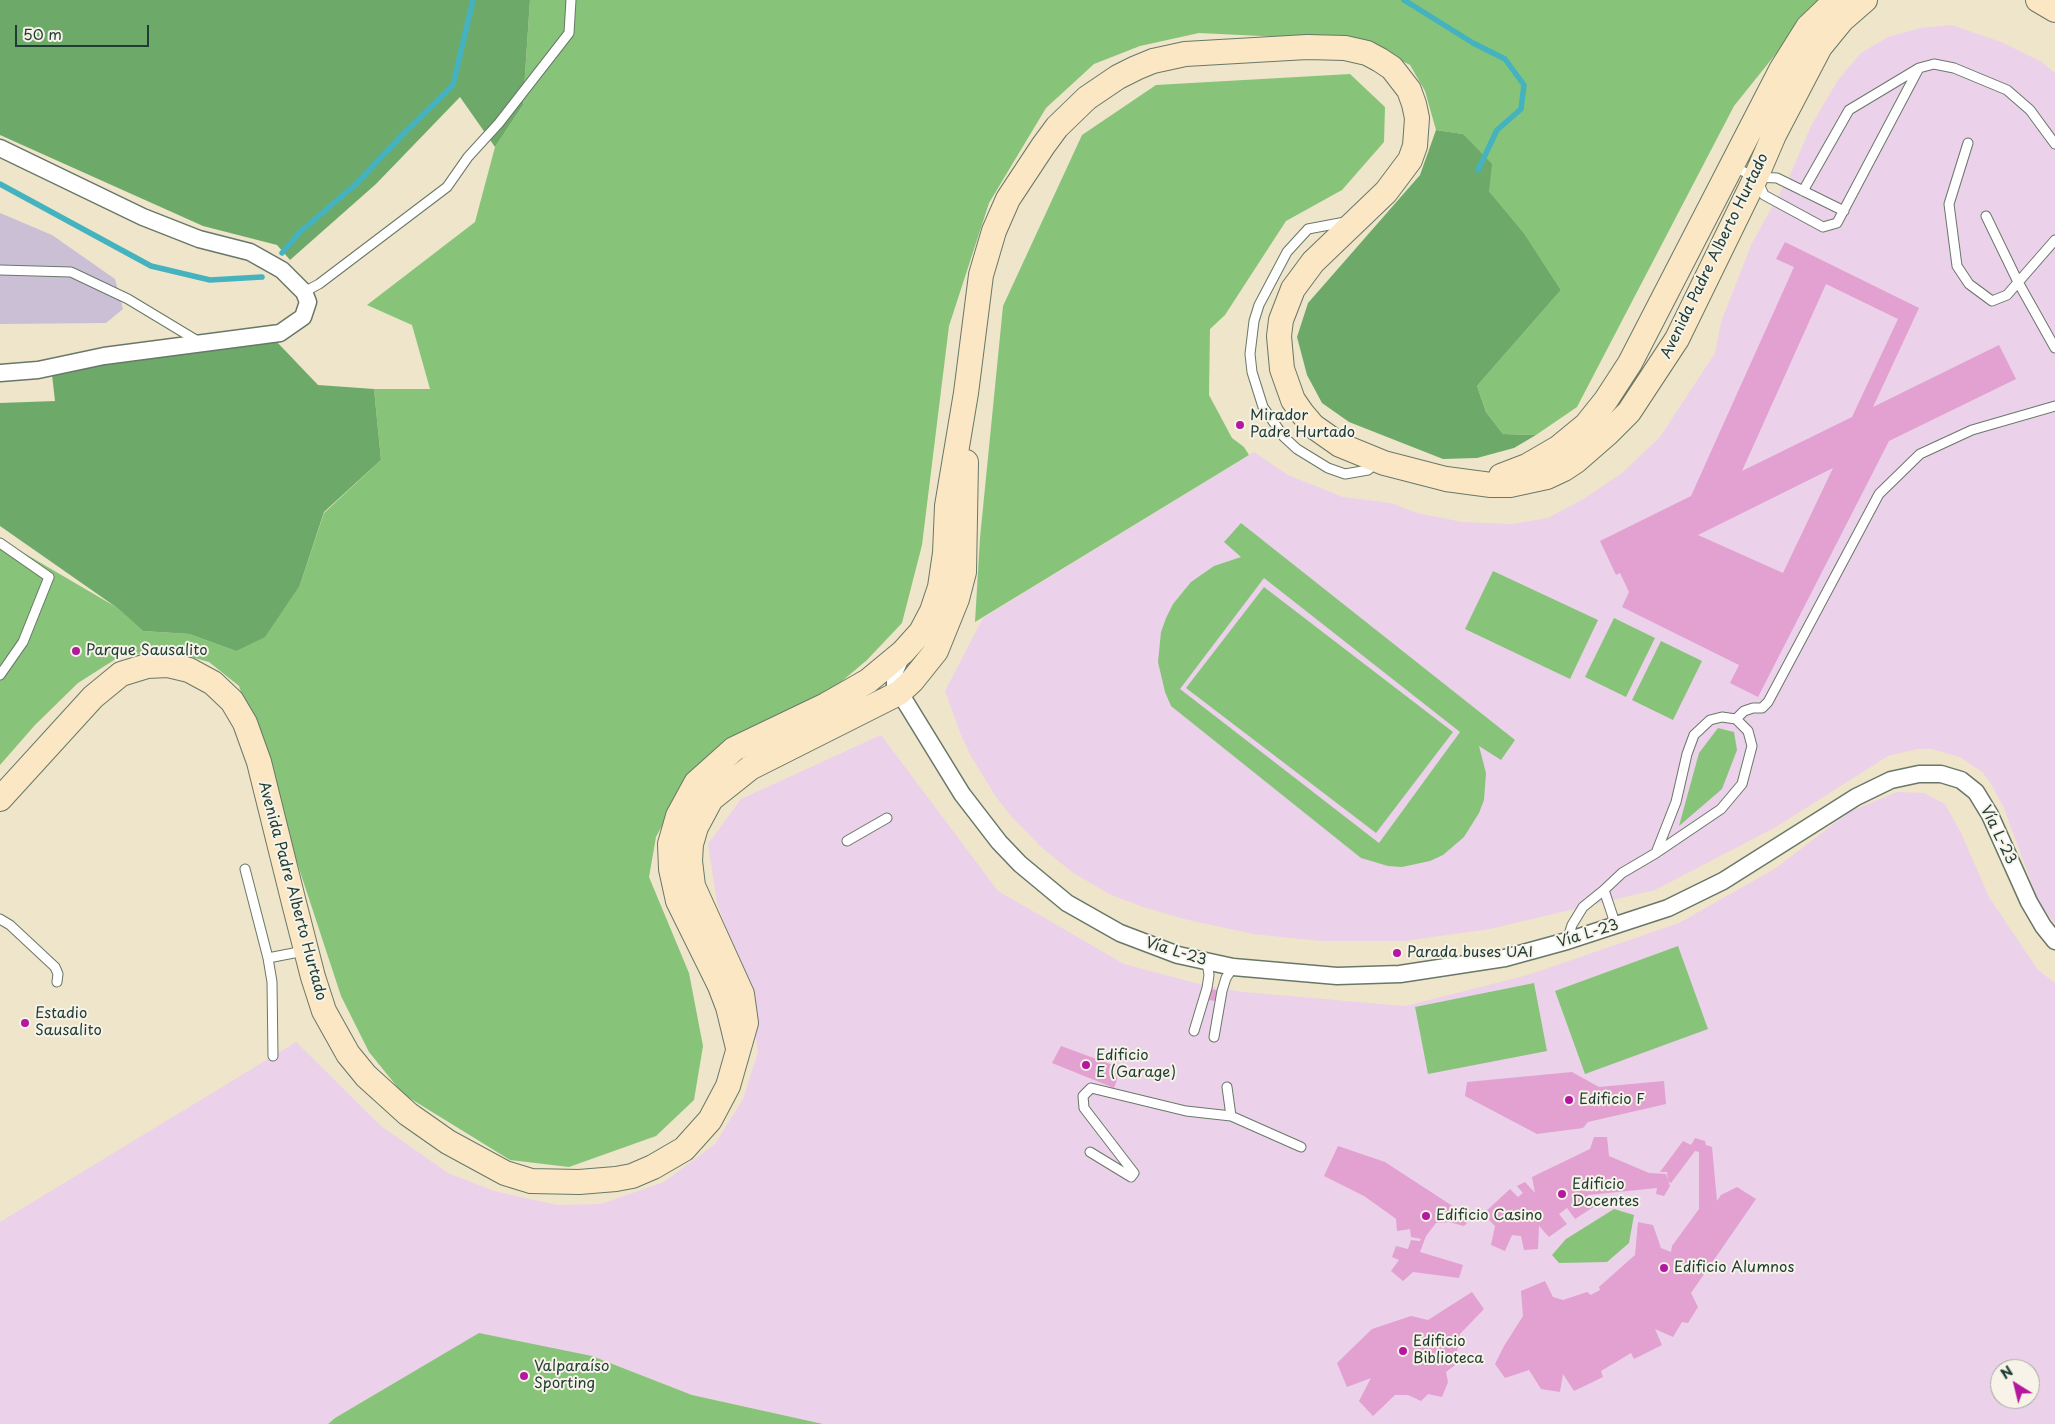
<!DOCTYPE html>
<meta charset="utf-8">
<style>
body{margin:0}
#map{position:relative;width:2055px;height:1424px;overflow:hidden;background:#efe5ca;font-family:"Playpen Sans",sans-serif}
canvas{display:block}
.north{position:absolute;left:1990px;top:1359px;width:50px;height:50px;box-sizing:border-box;background:#f7f3e8;border:1px solid #a1aaa0;border-radius:50%;rotate:324deg;font-size:14px;font-weight:700;line-height:20px;text-align:center;color:#1f3d34}
.north::after{content:'';display:block;margin:auto;width:18px;height:22px;background:#b5179e;clip-path:polygon(50% 0,100% 100%,50% 72%,0 100%)}
.scale{position:absolute;left:15px;top:25px;width:134px;height:22px;box-sizing:border-box;border:2px solid #1f3d34;border-top:0;padding-left:6px;font-size:15px;line-height:18px;white-space:nowrap;color:#1f3d34;-webkit-text-stroke:4px #f7f3e8;paint-order:stroke}
</style>
<div id="map">
<canvas width="2055" height="1424"></canvas>
<div class="north">N</div>
<div class="scale">50 m</div>
</div>
<script>
const g = document.querySelector('canvas').getContext('2d');
g.lineJoin = 'round';
function fill(path, color) { g.fillStyle = color; g.fill(path, 'evenodd'); }
const toPath = rows => new Path2D(rows.map(r => 'M' + r).join(''));
function strokePath(path, color, width, dash) { g.strokeStyle = color; g.lineWidth = width; g.lineCap = dash ? 'butt' : 'round'; g.setLineDash(dash || []); g.stroke(path); }
function label(font, color, halo, rows, align = 'center') {
  g.font = font + ' "Playpen Sans",sans-serif'; g.lineWidth = 4; g.setLineDash([]); g.textBaseline = 'middle'; g.strokeStyle = halo; g.fillStyle = color; for (const [text, x, y, turn = 0] of rows) {
    g.save(); g.translate(x, y); g.rotate((+turn || 0) * Math.PI / 180); g.textAlign = isNaN(turn) ? turn : align; if (halo) g.strokeText(text, 0, 0); g.fillText(text, 0, 0); g.restore();
  }
}
const built = toPath([
 [1952,25,2001,42,2042,62,2055,73,2055,924,2039,903,2003,806,1990,782,1982,772,1960,757,1932,749,1917,749,1888,756,1776,827,1655,890,1490,929,1404,941,1320,941,1253,934,1184,919,1146,908,1109,894,1072,872,1040,846,1011,816,996,797,971,756,961,735,945,691,983,618,1254,452,1288,475,1343,497,1391,503,1417,513,1462,522,1512,524,1548,518,1585,498,1622,473,1660,437,1715,353,1721,322,1752,243,1791,173,1811,126,1838,80,1861,53,1888,37,1920,28],
 [881,735,998,891,1124,964,1207,986,1243,992,1405,1006,1528,975,1679,923,1776,868,1849,812,1897,792,1924,793,1945,804,1961,833,1989,897,2038,970,2055,983,2055,1424,823,1424,692,1395,592,1356,335,1418,328,1424,0,1424,0,1222,296,1042,381,1126,448,1173,494,1191,557,1205,601,1204,664,1182,715,1144,743,1099,758,1052,748,984,717,903,708,844,741,799],
 [2000,1369,2030,1369,2030,1399,2000,1399]
]);
const industrial = toPath([
 [0,213,52,235,115,279,123,309,106,323,0,324]
]);
const green = toPath([
 [530,0,1819,0,1734,106,1577,407,1536,435,1503,434,1486,412,1477,386,1561,290,1524,233,1489,191,1463,134,1436,130,1425,91,1410,65,1364,41,1199,33,1140,46,1094,64,1046,108,989,203,949,326,922,545,902,623,867,660,822,698,683,786,656,837,649,877,689,973,703,1046,694,1100,656,1136,569,1167,510,1160,403,1094,369,1052,341,996,239,686,209,662,162,649,142,654,122,655,78,683,35,725,0,765,0,539,116,607,143,631,189,634,236,651,300,585,324,513,381,460,374,389,430,389,412,325,367,305,475,222,495,147,523,105],
 [1350,74,1385,107,1384,142,1342,190,1286,221,1225,315,1210,329,1209,395,1232,438,1244,447,1249,455,975,622,980,538,1003,306,1082,135,1156,85],
 [1241,523,1515,740,1501,760,1479,746,1486,773,1484,800,1479,813,1464,837,1443,855,1430,861,1402,867,1388,866,1361,858,1171,706,1165,692,1158,662,1161,632,1166,618,1173,604,1191,582,1214,566,1241,557,1224,542],
 [1264,578,1460,732,1379,843,1180,689],
 [1493,571,1598,620,1570,679,1465,629],
 [1264,587,1453,732,1376,833,1186,688],
 [1614,618,1655,638,1626,697,1585,677],
 [1661,641,1702,661,1673,720,1632,700],
 [1718,728,1734,732,1737,750,1722,789,1679,826,1699,753],
 [1678,946,1708,1029,1585,1074,1555,991],
 [1534,983,1547,1051,1428,1074,1415,1007],
 [1614,1209,1634,1215,1629,1243,1607,1262,1559,1263,1552,1255,1566,1239],
 [479,1333,592,1356,692,1395,823,1424,328,1424,335,1418]
]);
const forest = toPath([
 [0,0,530,0,523,105,495,147,460,97,376,184,290,260,277,245,203,226,0,135],
 [1436,130,1463,134,1492,164,1489,191,1524,233,1561,290,1477,386,1486,412,1503,434,1536,435,1514,448,1477,458,1443,459,1349,422,1322,403,1307,375,1297,337,1308,303,1420,175],
 [276,341,318,385,374,389,381,460,324,512,300,585,265,637,236,651,189,634,143,631,116,607,0,526,0,403,55,401,51,366,137,359]
]);
const stream = toPath([
 [1404,0,1473,43,1505,59,1524,85,1521,109,1497,130,1478,170],
 [0,184,151,266,210,280,262,277],
 [282,253,300,232,356,184,402,135,453,85,473,0]
]);
const building = toPath([
 [1785,242,1919,308,1873,407,1999,345,2016,379,1889,441,1758,697,1730,683,1739,665,1622,607,1629,592,1620,573,1616,575,1600,541,1691,496,1794,267,1776,259],
 [1826,284,1898,319,1852,417,1742,471],
 [1833,468,1783,573,1698,535],
 [1211,989,1219,991,1216,1001,1208,1000],
 [1061,1046,1121,1068,1114,1088,1052,1063],
 [1572,1072,1599,1087,1664,1081,1666,1104,1588,1122,1583,1128,1537,1134,1465,1096,1467,1082],
 [1594,1137,1607,1137,1609,1156,1649,1173,1666,1174,1670,1186,1664,1196,1656,1194,1657,1188,1588,1195,1595,1206,1575,1219,1567,1208,1559,1214,1567,1224,1549,1237,1539,1226,1538,1249,1524,1250,1521,1236,1512,1235,1505,1251,1491,1245,1495,1226,1483,1214,1510,1189,1518,1197,1523,1193,1517,1186,1525,1182,1535,1193,1532,1177,1590,1149],
 [1695,1138,1705,1141,1706,1145,1712,1147,1717,1201,1721,1195,1737,1187,1756,1199,1691,1293,1698,1307,1688,1323,1682,1322,1673,1337,1655,1329,1662,1345,1634,1359,1631,1353,1601,1371,1603,1377,1574,1391,1563,1374,1560,1392,1541,1389,1529,1370,1505,1378,1495,1364,1504,1346,1523,1316,1521,1291,1545,1281,1553,1297,1563,1300,1587,1292,1591,1295,1600,1290,1599,1287,1635,1255,1638,1222,1653,1225,1661,1248,1671,1252,1672,1246,1699,1209,1699,1152,1695,1151,1671,1183,1668,1181,1667,1172,1660,1172,1683,1141,1691,1145],
 [1338,1146,1385,1162,1454,1207,1467,1223,1464,1226,1449,1222,1436,1223,1426,1236,1420,1252,1463,1265,1459,1278,1413,1272,1403,1281,1391,1271,1399,1260,1392,1257,1396,1246,1408,1249,1411,1240,1420,1241,1421,1239,1411,1237,1410,1229,1397,1231,1396,1219,1388,1213,1364,1196,1324,1176],
 [1472,1292,1484,1309,1460,1334,1455,1365,1446,1372,1448,1382,1442,1397,1428,1394,1421,1401,1408,1395,1395,1395,1373,1416,1359,1401,1371,1378,1347,1387,1337,1363,1372,1329,1411,1316,1428,1320]
]);
const lane = toPath([
 [1968,143,1949,204,1957,266,1969,284,1992,301,2007,295,2055,240],
 [1731,166,1756,177,1777,178,1844,211],
 [1758,182,1764,195,1823,227,1837,223,1919,68],
 [1803,191,1849,110,1919,68,1934,64,1954,68,2007,90,2030,110,2055,144],
 [1986,216,2018,282,2055,348],
 [1345,222,1308,229,1287,252,1259,305,1254,321,1250,354,1252,372,1263,407,1284,437,1297,449,1328,468,1345,474,1368,470,1377,461],
 [0,270,71,272,128,299,201,343],
 [304,292,319,284,447,187,468,157,499,123,569,33,571,0],
 [0,543,49,577,23,642,0,675],
 [1736,719,1744,711,1753,708,1762,708,1768,702,1879,494,1920,454,1972,430,2055,406],
 [847,841,887,818],
 [245,869,268,958],
 [1604,890,1616,926],
 [0,919,10,925,55,967,58,974,57,982],
 [1567,941,1572,925,1583,907,1604,890,1622,873,1656,853,1721,809,1742,784,1752,746,1748,731,1736,719,1722,717,1710,720,1694,735,1687,754,1676,802,1656,853],
 [1194,1031,1207,988,1209,975,1207,962],
 [1214,1037,1222,991,1226,978,1233,967],
 [273,1056,272,982,268,958,304,951],
 [1227,1087,1231,1116,1301,1147],
 [1090,1152,1131,1177,1134,1173,1084,1108,1083,1096,1091,1088,1186,1111,1231,1116]
]);
const street = toPath([
 [0,148,143,217,199,239,250,252,282,270,304,292,308,302,303,317,280,333,104,356,38,370,0,373],
 [902,655,895,671,895,685,962,794,999,842,1020,864,1067,903,1120,933,1178,955,1233,967,1337,976,1400,974,1505,958,1567,941,1668,908,1723,881,1856,797,1891,780,1919,774,1941,774,1961,780,1976,792,1990,815,2029,902,2043,926,2055,941]
]);
const secondary = toPath([
 [2038,0,2055,10],
 [1501,476,1527,466,1558,448,1586,425,1606,400,1630,363,1781,70,1808,27,1836,0],
 [0,799,93,697,121,674,147,666,168,665,189,670,213,683,232,701,245,723,259,762,294,903,313,977,324,1011,348,1054,366,1076,408,1114,448,1142,505,1173,531,1181,579,1182,616,1179,632,1176,653,1167,684,1149,710,1120,728,1086,746,1023,742,994,693,886,690,861,691,844,696,827,711,799,750,768,899,693,912,681,936,651,957,599,964,572,966,462],
 [738,1048,728,1007,720,986,678,901,671,869,670,844,678,816,696,783,734,749,826,705,868,681,903,652,921,632,932,611,940,587,945,553,947,506,966,393,981,275,994,231,1008,199,1043,146,1057,127,1087,98,1118,77,1136,68,1153,61,1185,54,1307,47,1345,48,1367,53,1380,60,1392,68,1409,90,1414,104,1417,118,1415,146,1410,160,1386,192,1313,262,1293,289,1281,320,1279,336,1282,369,1293,400,1302,413,1313,426,1340,445,1384,463,1446,479,1491,485,1510,485,1547,477,1564,469,1576,461,1607,434,1629,412,1677,339,1756,177,1774,135,1820,47,1842,20,1865,0]
]);
const markers = [
 [1240,425,5,"#b5179e"],
 [76,651,5,"#b5179e"],
 [1397,953,5,"#b5179e"],
 [25,1023,5,"#b5179e"],
 [1086,1065,5,"#b5179e"],
 [1569,1100,5,"#b5179e"],
 [1562,1194,5,"#b5179e"],
 [1426,1216,5,"#b5179e"],
 [1664,1268,5,"#b5179e"],
 [1403,1351,5,"#b5179e"],
 [524,1376,5,"#b5179e"]
];
const streetNames = [
 ["Avenida Padre Alberto Hurtado",1715,256,-64],
 ["Vía L-23",1998,835,64],
 ["Avenida Padre Alberto Hurtado",292,891,75],
 ["Vía L-23",1588,934,-17],
 ["Vía L-23",1176,952,17]
];
const poiNames = [
 ["Mirador",1250,416],
 ["Padre Hurtado",1250,433],
 ["Parque Sausalito",86,651],
 ["Parada buses UAI",1407,953],
 ["Estadio",35,1014],
 ["Sausalito",35,1031],
 ["Edificio",1096,1056],
 ["E (Garage)",1096,1073],
 ["Edificio F",1579,1100],
 ["Edificio",1572,1185],
 ["Docentes",1572,1202],
 ["Edificio Casino",1436,1216],
 ["Edificio Alumnos",1674,1268],
 ["Edificio",1413,1342],
 ["Biblioteca",1413,1359],
 ["Valparaíso",534,1367],
 ["Sporting",534,1384]
];
fill(built, '#ecd1ea');
fill(industrial, '#cbbfd5');
fill(green, '#87c47a');
fill(forest, '#6daa6a');
strokePath(stream, '#44b3bf', 5.5);
fill(building, '#e2a1d0');
strokePath(lane, '#687868', 11);
strokePath(street, '#687868', 19);
strokePath(secondary, '#687868', 26);
strokePath(lane, '#fff', 9);
strokePath(street, '#fff', 16);
strokePath(secondary, '#fbe7c3', 24);
for (const [x, y, r, color] of markers) { const dot = new Path2D(); dot.arc(x, y, r, 0, 2 * Math.PI); g.fillStyle = color; g.fill(dot); strokePath(dot, '#f7f3e8', 2); }
label('15px', '#1f3d34', '#f7f3e8', streetNames);
label('15px', '#1f3d34', '#f7f3e8', poiNames, 'left');
</script>
